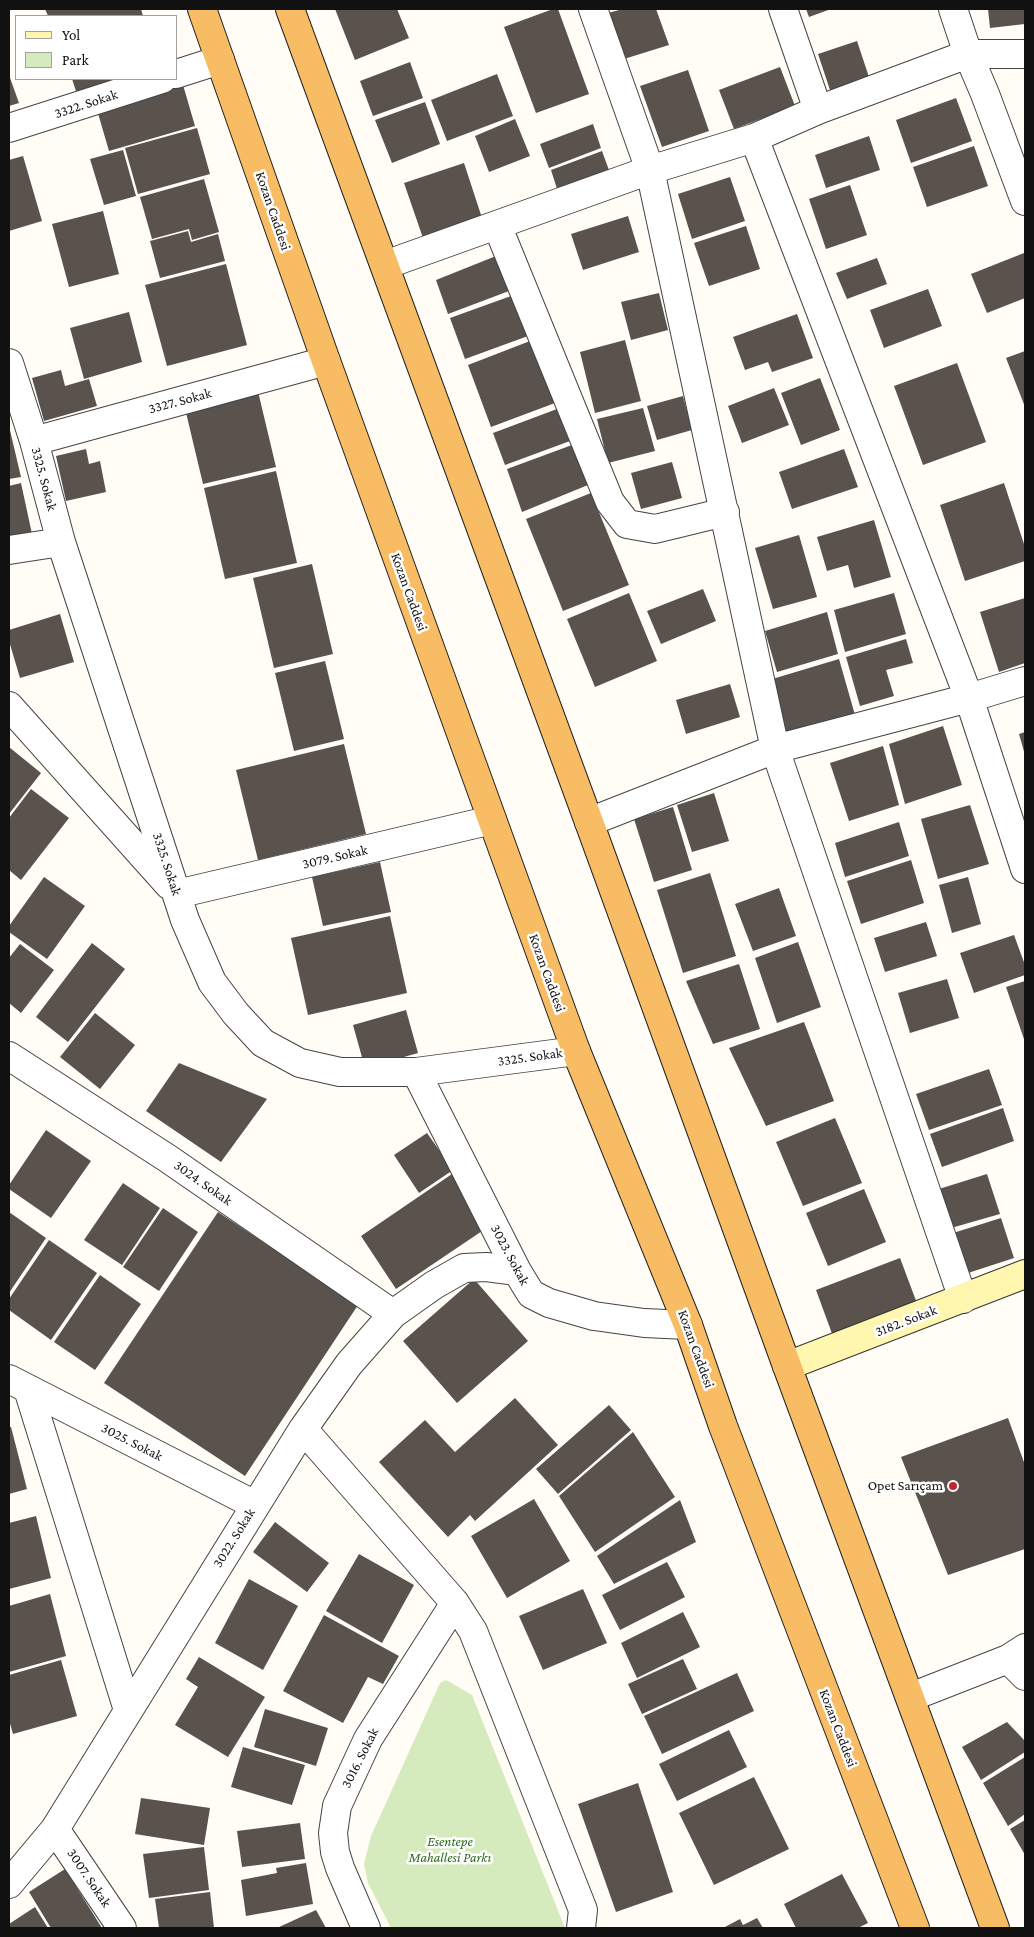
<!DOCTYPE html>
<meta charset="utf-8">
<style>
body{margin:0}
#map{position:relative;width:1034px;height:1937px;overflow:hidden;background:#fffdf5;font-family:"Crimson Pro",serif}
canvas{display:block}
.frame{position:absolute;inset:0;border:10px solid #111;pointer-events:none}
.legend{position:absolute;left:15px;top:15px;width:162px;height:65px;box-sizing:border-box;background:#fff;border:1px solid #a0a0a0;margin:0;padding:6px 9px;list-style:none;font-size:15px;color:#111}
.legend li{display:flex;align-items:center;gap:10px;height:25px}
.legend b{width:25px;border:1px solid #a0a0a0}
</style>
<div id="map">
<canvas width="1034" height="1937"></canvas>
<div class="frame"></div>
<ul class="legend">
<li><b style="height:6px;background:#fff6b0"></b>Yol</li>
<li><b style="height:14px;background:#d5ebbd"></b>Park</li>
</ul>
</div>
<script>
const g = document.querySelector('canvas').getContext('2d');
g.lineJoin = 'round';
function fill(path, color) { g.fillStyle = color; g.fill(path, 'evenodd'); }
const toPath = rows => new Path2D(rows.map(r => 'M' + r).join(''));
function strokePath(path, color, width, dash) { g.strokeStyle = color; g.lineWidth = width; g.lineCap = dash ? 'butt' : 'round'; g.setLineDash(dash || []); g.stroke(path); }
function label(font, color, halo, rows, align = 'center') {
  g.font = font + ' "Crimson Pro",serif'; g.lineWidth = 5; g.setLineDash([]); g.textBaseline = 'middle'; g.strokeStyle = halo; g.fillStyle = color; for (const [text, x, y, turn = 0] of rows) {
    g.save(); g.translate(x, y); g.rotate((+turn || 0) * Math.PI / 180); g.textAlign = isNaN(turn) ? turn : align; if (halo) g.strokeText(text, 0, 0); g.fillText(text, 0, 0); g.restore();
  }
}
const green = toPath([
 [446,1680,472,1695,565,1928,391,1928,368,1883,364,1864,371,1836,440,1683]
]);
const building = toPath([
 [45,9,141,9,143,16,48,16],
 [335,9,397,9,409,38,355,60],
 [553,9,558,9,589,94,536,113,504,27],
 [623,9,656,9,669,45,624,59,608,13],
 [806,9,831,9,809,17],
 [988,9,1025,9,1025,24,990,28],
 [857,41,871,83,832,96,818,54],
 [410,62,423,98,373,116,360,81],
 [780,67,795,106,734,129,719,90],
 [688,70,709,131,662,147,640,86],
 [497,74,513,116,447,141,431,100],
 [9,75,19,103,9,106],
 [181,78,195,126,109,151,95,103],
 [72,79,130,79,78,97],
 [956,98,972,141,911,163,896,120],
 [425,102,440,144,392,163,375,120],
 [515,119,530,156,489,172,475,136],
 [593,124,601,148,549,168,540,144],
 [197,128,210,174,138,194,125,148],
 [869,136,880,170,826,188,815,155],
 [974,146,988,186,927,207,913,167],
 [123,150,136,196,104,205,90,159],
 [602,151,610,173,558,192,551,170],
 [23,156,42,221,9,231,9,160],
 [464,163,483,221,424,241,404,183],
 [730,177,745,221,692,239,678,194],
 [204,179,219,232,192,240,189,229,152,239,140,197],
 [850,185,867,235,826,249,809,199],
 [103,211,119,274,69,287,52,224],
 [628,216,639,252,583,270,571,234],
 [746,226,760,269,709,286,694,243],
 [188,231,191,242,218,234,225,261,160,278,150,241],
 [1024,253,1025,298,987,313,971,274],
 [496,256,509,291,448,314,436,280],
 [877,258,887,284,847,299,836,273],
 [226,264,247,345,167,366,145,285],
 [928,289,942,326,884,348,870,310],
 [659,293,668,330,631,340,621,302],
 [511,296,528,336,465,359,450,318],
 [129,312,142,362,84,379,70,328],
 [797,314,813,358,772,372,768,362,745,370,733,337],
 [625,340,641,401,595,413,580,352],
 [530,341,555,403,491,427,468,365],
 [1025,351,1025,407,1006,358],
 [957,363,986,442,923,465,894,386],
 [61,370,65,386,89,379,97,406,44,421,32,378],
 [820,378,840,430,801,445,781,393],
 [256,383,276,467,203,484,183,400],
 [774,388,789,425,742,443,728,406],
 [683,396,692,430,657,440,647,406],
 [643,408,655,451,608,463,597,419],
 [557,409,570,441,505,465,493,433],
 [9,426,21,477,9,479],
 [572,445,588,485,522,512,507,469],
 [86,449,89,464,100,461,106,492,66,501,56,456],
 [844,449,858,487,792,509,779,472],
 [672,462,682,498,641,509,631,473],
 [276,471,297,563,225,579,204,488],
 [21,483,32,534,9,539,9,486],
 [1004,483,1025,547,1025,561,965,581,940,505],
 [591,493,629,585,563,611,526,519],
 [874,520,891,577,854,588,848,565,827,571,817,537],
 [799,535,817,597,773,609,755,548],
 [312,564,333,654,274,668,253,578],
 [703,589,716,621,661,644,647,611],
 [629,593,657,661,595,687,567,619],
 [894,593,906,634,845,652,834,610],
 [1025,598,1025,663,999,672,980,612],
 [827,612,838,654,777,672,765,631],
 [60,614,74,662,20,678,9,641,9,630],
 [906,639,913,663,886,670,894,696,860,706,846,657],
 [839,659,855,715,785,735,769,680],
 [325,661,344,739,294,751,275,673],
 [730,684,740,717,686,734,676,700],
 [943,726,962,785,905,804,889,744],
 [1025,732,1025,755,1019,734],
 [344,744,366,834,258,860,236,770],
 [883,746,899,805,849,821,830,763],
 [9,747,41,773,9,814],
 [31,789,69,818,21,880,9,870,9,818],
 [714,793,729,841,692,852,677,805],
 [970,805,989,864,938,879,921,819],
 [673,807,692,870,654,882,634,819],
 [899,822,909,856,845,877,835,843],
 [911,860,924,903,861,924,847,881],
 [380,862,391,912,323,926,312,877],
 [710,873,736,956,683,973,657,890],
 [44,877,85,906,47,959,9,932,9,926],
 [968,877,981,924,952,933,939,885],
 [779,888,796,936,753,951,735,904],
 [390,916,407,993,308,1015,291,938],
 [926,922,937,956,885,972,874,938],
 [1014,935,1025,965,1025,975,974,993,960,953],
 [798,942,821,1007,777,1023,755,958],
 [92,943,125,969,68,1042,36,1017],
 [20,944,54,970,21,1013,9,1003,9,958],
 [739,964,760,1029,713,1044,686,981],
 [947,979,959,1018,910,1033,898,993],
 [1025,981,1025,1042,1006,987],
 [406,1010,418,1053,365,1068,353,1025],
 [95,1013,135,1045,100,1089,60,1057],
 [804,1022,834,1101,766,1126,729,1048],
 [179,1063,267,1099,221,1162,146,1111],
 [989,1069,1002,1105,929,1130,916,1094],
 [1003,1108,1014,1141,942,1167,930,1134],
 [835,1118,862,1183,803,1206,776,1142],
 [46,1130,91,1161,51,1218,9,1189,9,1185],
 [427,1133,453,1170,419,1193,394,1155],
 [452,1174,488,1227,396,1289,361,1236],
 [987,1174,1000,1214,951,1228,939,1189],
 [123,1183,160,1208,122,1265,84,1240],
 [864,1189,886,1242,828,1266,806,1213],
 [163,1208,198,1232,159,1291,123,1267],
 [9,1212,46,1238,9,1293],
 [218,1212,358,1305,245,1476,104,1383],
 [1001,1218,1014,1258,965,1274,953,1233],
 [49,1240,97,1273,51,1340,9,1310,9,1299],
 [900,1258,918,1306,834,1339,816,1290],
 [100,1275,141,1304,95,1370,54,1342],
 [474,1279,528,1341,457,1403,403,1341],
 [515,1398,558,1445,475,1521,470,1515,448,1537,379,1462,425,1420,455,1452],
 [609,1405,631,1430,558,1494,536,1469],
 [1008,1418,1025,1465,1025,1549,948,1575,901,1457],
 [9,1427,11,1427,27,1489,9,1494],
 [633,1432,675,1497,595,1552,559,1496],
 [534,1499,570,1561,507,1598,471,1536],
 [680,1500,696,1542,614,1584,597,1556],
 [36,1516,51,1578,9,1589,9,1523],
 [275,1522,329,1563,307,1592,253,1552],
 [359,1554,414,1585,382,1643,326,1611],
 [667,1562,685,1597,620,1630,602,1595],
 [249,1579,298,1606,263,1670,215,1643],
 [583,1589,607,1643,543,1670,519,1616],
 [50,1594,66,1656,9,1672,9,1606],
 [683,1612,700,1647,637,1678,621,1643],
 [324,1615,399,1656,383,1684,368,1677,343,1723,283,1691],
 [199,1657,265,1697,228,1757,175,1725,198,1687,186,1679],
 [683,1659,697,1689,642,1714,628,1684],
 [61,1660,77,1716,13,1734,9,1720,9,1675],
 [737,1673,754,1711,662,1754,644,1716],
 [265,1709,328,1728,316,1766,254,1747],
 [1007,1722,1025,1741,1025,1752,981,1780,962,1747],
 [729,1730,747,1767,677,1801,659,1764],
 [243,1747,305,1765,292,1805,231,1787],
 [1025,1757,1025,1814,1008,1826,983,1783],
 [754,1777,789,1849,714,1885,679,1813],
 [638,1783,673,1892,616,1912,578,1804],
 [141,1798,210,1808,204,1845,135,1834],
 [1025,1820,1025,1855,1010,1829],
 [300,1823,305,1859,242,1867,237,1831],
 [204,1847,209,1890,149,1898,143,1854],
 [306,1863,313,1904,246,1916,241,1880,277,1873,276,1868],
 [65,1869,102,1928,51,1928,29,1892],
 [842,1874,868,1923,858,1928,796,1928,784,1904],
 [210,1892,214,1928,159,1928,155,1899],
 [35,1907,48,1928,9,1928,9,1924],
 [316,1910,326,1928,277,1928],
 [757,1918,763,1928,723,1928,740,1919,743,1925]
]);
const minor = toPath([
 [593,9,650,170,775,749,963,1299],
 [783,9,818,110],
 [953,9,968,54,985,94,1025,201],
 [176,74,220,60],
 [9,128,162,79],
 [754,138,969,698,1025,869],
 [497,225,610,502,627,524,655,529,725,512],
 [385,265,650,170,754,138,818,110,968,54,1025,54],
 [9,363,34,441,61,542,185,920,212,982,236,1014,263,1043,300,1063,340,1072,416,1072,576,1051],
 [34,441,326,361],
 [9,550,61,542],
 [9,706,169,885],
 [589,822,775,749,969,698,1025,681],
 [177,894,492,820],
 [9,1056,167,1158,393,1314],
 [416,1072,517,1271,531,1294,549,1303,594,1316,644,1323,688,1325],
 [9,1379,255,1505],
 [28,1389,128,1710],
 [303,1429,455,1603,473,1631,583,1910,581,1928],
 [1008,1659,1025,1676],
 [911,1697,1008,1659,1025,1648],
 [55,1829,122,1928],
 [9,1884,55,1829,303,1429,349,1364,393,1314,434,1285,464,1268,486,1267,517,1271],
 [366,1928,340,1868,335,1852,333,1833,337,1806,368,1739,455,1603]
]);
const secondary = toPath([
 [787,1366,1025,1274]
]);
const trunk = toPath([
 [202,9,326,361,576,1051,688,1325,723,1426,915,1928],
 [290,9,589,822,787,1366,995,1928]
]);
const markers = [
 [953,1486,5,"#c4262e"]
];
const streetNames = [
 ["3322. Sokak",86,104,-18],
 ["Kozan Caddesi",273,211,71],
 ["3327. Sokak",180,401,-15],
 ["3325. Sokak",44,479,75],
 ["Kozan Caddesi",409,592,70],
 ["3079. Sokak",335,857,-13],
 ["3325. Sokak",167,864,72],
 ["Kozan Caddesi",547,973,70],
 ["3325. Sokak",530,1057,-8],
 ["3024. Sokak",203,1183,35],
 ["3023. Sokak",510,1255,62],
 ["3182. Sokak",906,1321,-21],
 ["Kozan Caddesi",696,1349,70],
 ["3025. Sokak",132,1442,27],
 ["3022. Sokak",234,1538,-58],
 ["Kozan Caddesi",838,1728,69],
 ["3016. Sokak",360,1758,-63],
 ["3007. Sokak",89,1878,56]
];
const poiNames = [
 ["Opet Sarıçam",943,1486]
];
const parkNames = [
 ["Esentepe",450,1842],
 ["Mahallesi Parkı",450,1858]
];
fill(green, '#d5ebbd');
fill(building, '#5a524d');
strokePath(minor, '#444', 30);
strokePath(secondary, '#333', 30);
strokePath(trunk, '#222', 30);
strokePath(minor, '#fff', 28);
strokePath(secondary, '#fff6b0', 28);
strokePath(trunk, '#f7bc64', 28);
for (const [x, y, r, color] of markers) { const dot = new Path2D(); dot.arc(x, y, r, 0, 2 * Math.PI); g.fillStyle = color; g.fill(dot); strokePath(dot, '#fff', 2); }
label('14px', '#111', '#fff', streetNames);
label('14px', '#111', '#fff', poiNames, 'right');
label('italic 14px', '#2f6b1f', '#fff', parkNames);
</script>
